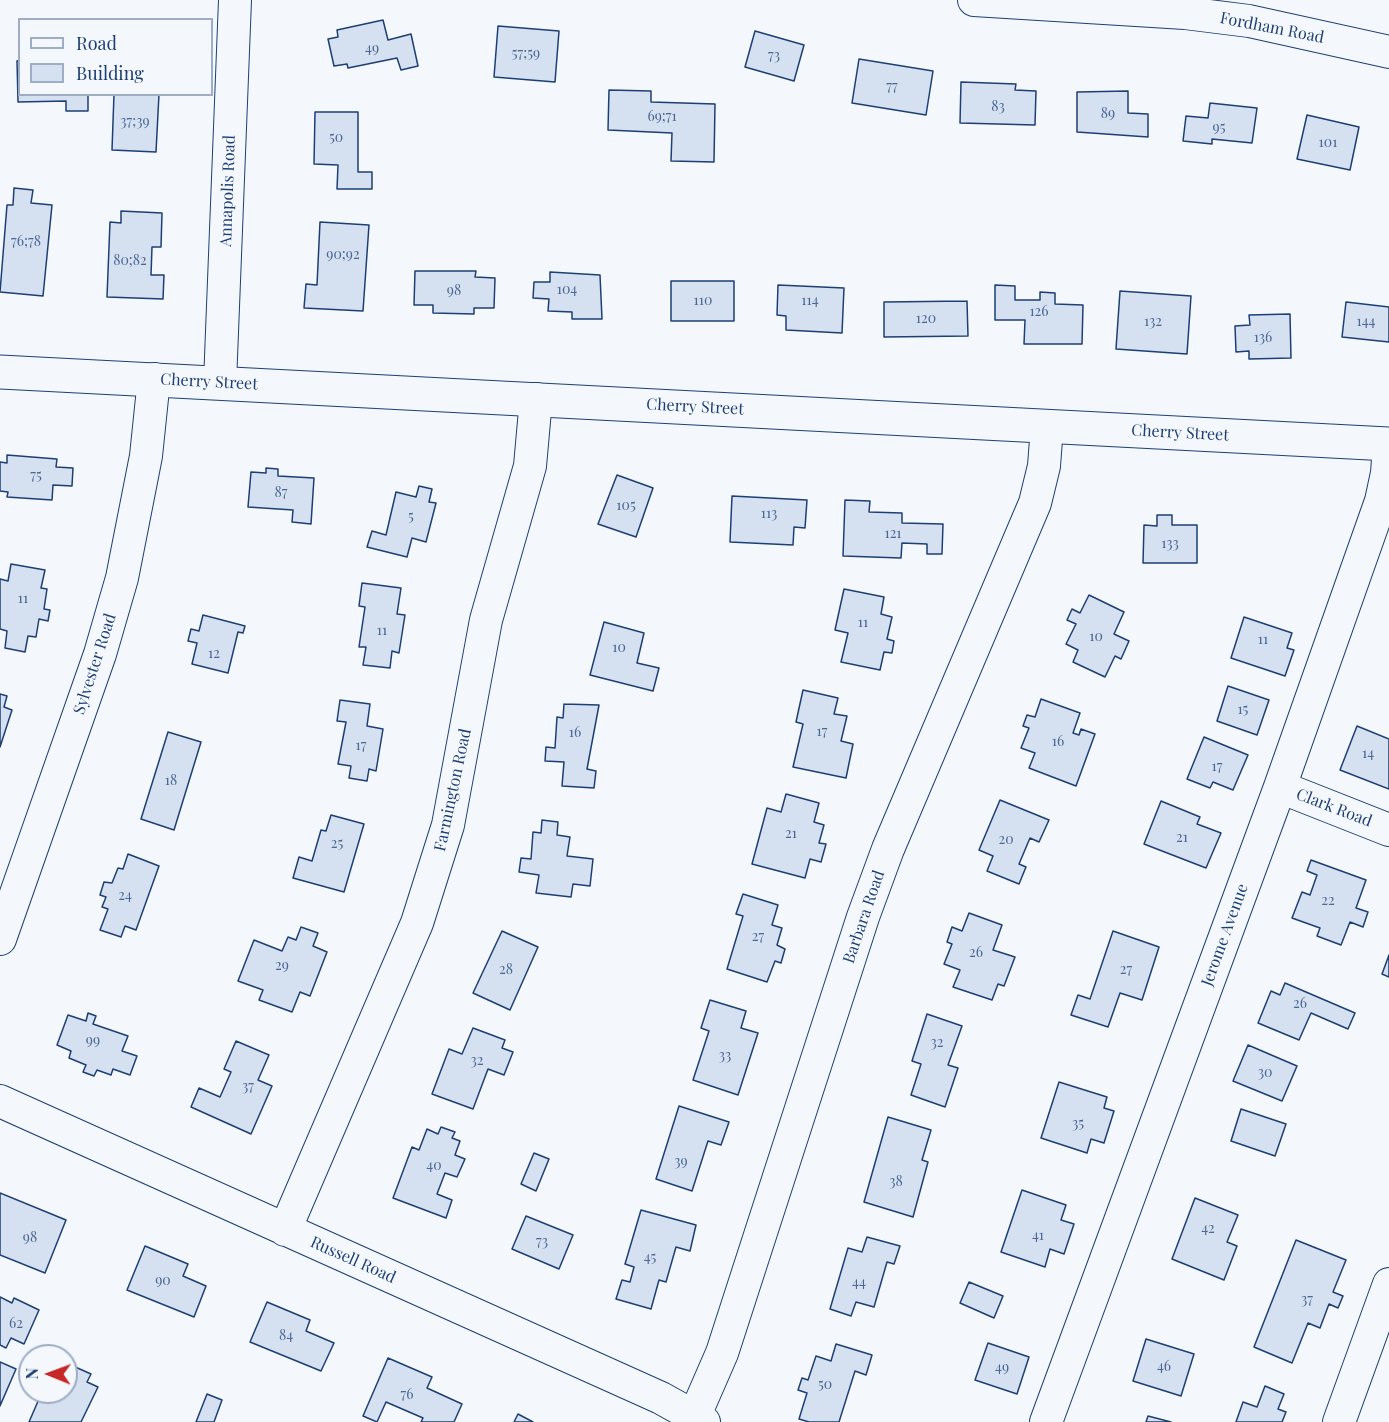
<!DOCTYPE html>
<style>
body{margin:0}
#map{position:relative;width:1389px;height:1422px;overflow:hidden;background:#f4f7fb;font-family:"Playfair Display",serif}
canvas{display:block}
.legend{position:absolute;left:18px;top:18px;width:195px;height:78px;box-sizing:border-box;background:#f4f7fb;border:2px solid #9eadc5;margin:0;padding:8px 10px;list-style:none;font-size:18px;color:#1d3f73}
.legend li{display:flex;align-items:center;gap:12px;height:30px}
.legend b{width:30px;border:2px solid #9eadc5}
.north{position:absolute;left:18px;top:1344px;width:60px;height:60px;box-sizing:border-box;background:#f4f7fb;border:2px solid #9eadc5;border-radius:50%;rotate:271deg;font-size:16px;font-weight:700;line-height:24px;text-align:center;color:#1d3f73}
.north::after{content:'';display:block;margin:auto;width:21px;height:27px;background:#c62828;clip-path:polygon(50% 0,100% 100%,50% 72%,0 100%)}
</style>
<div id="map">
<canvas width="1389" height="1422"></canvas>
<ul class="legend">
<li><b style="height:8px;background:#f4f7fb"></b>Road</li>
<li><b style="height:16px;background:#d5e0f0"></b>Building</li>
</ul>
<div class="north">N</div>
</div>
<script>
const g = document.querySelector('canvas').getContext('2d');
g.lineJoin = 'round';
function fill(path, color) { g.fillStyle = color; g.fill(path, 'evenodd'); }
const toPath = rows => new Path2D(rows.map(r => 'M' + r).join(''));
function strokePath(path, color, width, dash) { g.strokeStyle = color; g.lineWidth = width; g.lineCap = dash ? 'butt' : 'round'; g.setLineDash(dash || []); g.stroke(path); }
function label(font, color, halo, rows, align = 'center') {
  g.font = font + ' "Playfair Display",serif'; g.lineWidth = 4.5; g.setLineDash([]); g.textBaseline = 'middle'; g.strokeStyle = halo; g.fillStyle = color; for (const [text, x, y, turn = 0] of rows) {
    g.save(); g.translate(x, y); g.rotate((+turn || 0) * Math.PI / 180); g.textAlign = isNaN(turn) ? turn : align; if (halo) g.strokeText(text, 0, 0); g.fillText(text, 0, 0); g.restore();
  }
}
const building = toPath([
 [383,20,388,40,411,34,418,66,401,70,397,58,348,68,347,64,334,66,328,39,338,37,337,30,383,20],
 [498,26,559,31,555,82,494,77,498,26],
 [755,31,804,45,794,81,745,67,755,31],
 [859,59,933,71,926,115,852,103,859,59],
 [20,60,20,94,88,94,88,111,66,111,66,101,18,102,17,61,20,60],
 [961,82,1016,84,1015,90,1036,91,1035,125,960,123,961,82],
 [609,90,651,91,651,102,715,104,714,162,671,161,672,133,608,130,609,90],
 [1128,91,1128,113,1148,114,1148,137,1077,132,1077,92,1128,91],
 [114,94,159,94,156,152,112,150,114,94],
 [1210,103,1257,108,1252,143,1212,139,1212,144,1183,141,1186,116,1208,118,1210,103],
 [315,112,358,112,358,172,372,172,372,189,337,189,338,165,314,164,315,112],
 [1307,115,1359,127,1350,170,1297,159,1307,115],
 [14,188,33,190,31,203,52,205,43,296,0,292,7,205,13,205,14,188],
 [121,211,162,213,161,247,152,247,151,275,164,275,163,299,107,297,110,222,121,223,121,211],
 [320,222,369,225,363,311,304,308,306,284,317,285,320,222],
 [415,271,476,271,475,277,495,278,494,308,474,308,474,314,433,313,433,305,414,305,415,271],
 [550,272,600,275,602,319,572,319,572,312,548,311,549,299,533,298,534,282,550,282,550,272],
 [671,281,734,281,734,321,671,321,671,281],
 [778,285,844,288,842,333,786,330,786,316,777,315,778,285],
 [995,285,1015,286,1015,300,1040,300,1040,292,1055,293,1055,304,1083,305,1082,344,1024,344,1025,320,995,320,995,285],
 [1120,291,1191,296,1187,354,1116,349,1120,291],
 [967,301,968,336,884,337,884,302,967,301],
 [1346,302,1389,307,1389,342,1342,337,1346,302],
 [1290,314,1291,358,1249,359,1249,351,1236,352,1235,326,1250,325,1249,315,1290,314],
 [7,455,57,459,56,467,73,468,72,486,53,485,52,500,7,497,8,492,0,491,0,462,7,463,7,455],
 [266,468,278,469,278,476,314,478,311,524,292,522,293,510,248,507,251,472,266,473,266,468],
 [617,475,653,488,636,537,598,524,617,475],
 [419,486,432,489,429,502,436,503,426,542,412,538,407,557,367,547,372,531,386,535,396,492,416,497,419,486],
 [732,496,807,500,805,528,794,527,793,545,730,542,732,496],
 [845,500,870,501,869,512,902,513,902,523,943,524,942,554,927,554,927,544,902,543,901,558,843,556,845,500],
 [1157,515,1172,515,1172,525,1197,525,1197,563,1143,563,1144,525,1157,526,1157,515],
 [11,564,45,570,41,588,47,589,44,609,50,610,48,621,39,619,36,637,28,636,25,652,5,648,7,631,0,629,0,579,8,581,11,564],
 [362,583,401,588,397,614,405,615,399,653,392,651,390,668,363,665,366,647,359,647,365,607,359,606,362,583],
 [844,589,884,597,881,614,892,617,887,639,894,641,892,653,884,652,880,670,841,662,848,633,835,630,844,589],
 [1089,595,1124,612,1114,634,1129,641,1121,659,1115,656,1105,677,1073,662,1078,650,1066,644,1076,624,1067,620,1072,609,1080,613,1089,595],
 [203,615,245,626,243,633,238,632,228,673,192,664,197,643,188,641,191,629,199,631,203,615],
 [1244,617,1292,633,1287,648,1294,650,1285,676,1231,658,1244,617],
 [604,622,644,633,637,663,659,668,653,691,590,675,604,622],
 [1228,686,1269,700,1257,735,1217,721,1228,686],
 [803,690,838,698,834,714,847,716,841,741,853,744,846,778,793,767,803,724,796,722,803,690],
 [0,694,7,696,4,707,12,710,0,747,0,694],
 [1041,699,1080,713,1073,733,1079,735,1081,729,1095,734,1076,786,1029,768,1035,753,1021,748,1029,728,1023,726,1027,715,1035,717,1041,699],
 [340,700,370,704,367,726,383,729,376,771,369,769,367,781,349,778,351,766,338,764,346,722,337,721,340,700],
 [564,704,599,705,587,769,596,771,594,788,562,786,564,762,545,761,546,747,555,748,557,717,563,718,564,704],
 [1357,726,1389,739,1389,789,1340,770,1357,726],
 [168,732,201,742,174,830,141,819,168,732],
 [1204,737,1248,755,1233,790,1213,782,1210,788,1187,779,1204,737],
 [786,794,819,803,814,822,824,825,819,843,826,844,821,862,810,859,805,878,752,864,767,808,781,812,786,794],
 [1000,800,1049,820,1039,842,1030,838,1019,864,1026,867,1019,884,987,871,993,856,979,850,1000,800],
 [1161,801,1200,817,1197,824,1221,833,1206,868,1144,844,1161,801],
 [331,815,364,824,344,892,293,878,299,857,312,861,321,830,326,831,331,815],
 [542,820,558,822,557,835,570,837,567,856,593,859,590,886,573,884,571,897,536,893,539,875,519,872,521,858,531,859,533,832,541,833,542,820],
 [128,854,159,866,136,930,125,926,121,937,100,930,108,909,102,907,106,897,100,895,104,882,112,883,118,868,123,869,128,854],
 [1311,860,1366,880,1356,908,1368,912,1363,927,1350,922,1341,945,1317,936,1320,928,1292,918,1302,892,1310,895,1317,875,1307,871,1311,860],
 [743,894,778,905,772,925,782,928,777,945,785,949,781,963,775,961,767,982,727,969,743,916,736,914,743,894],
 [969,913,1002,925,993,950,1015,957,1004,986,998,984,992,1000,953,987,960,970,944,964,952,944,947,942,952,927,962,931,969,913],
 [301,927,318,933,313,946,327,952,310,996,300,992,292,1012,259,1000,263,990,238,981,254,940,282,951,288,937,296,940,301,927],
 [502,931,538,947,510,1010,473,993,502,931],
 [1113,931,1159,947,1142,1000,1120,993,1108,1027,1071,1015,1078,995,1090,999,1113,931],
 [1389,955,1389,977,1382,974,1389,955],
 [1285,983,1355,1013,1348,1029,1311,1013,1299,1040,1258,1023,1271,991,1280,995,1285,983],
 [710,1000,746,1011,741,1028,758,1033,738,1095,693,1080,709,1031,701,1028,710,1000],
 [88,1013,96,1016,93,1024,128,1036,122,1051,137,1056,130,1075,113,1069,111,1075,97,1070,94,1076,83,1072,86,1065,69,1058,71,1051,57,1045,68,1015,86,1021,88,1013],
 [927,1014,962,1026,948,1065,958,1068,945,1107,911,1095,921,1064,912,1061,927,1014],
 [473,1028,505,1040,502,1048,513,1052,504,1075,488,1069,473,1109,432,1094,449,1049,462,1054,473,1028],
 [236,1041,269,1055,258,1080,272,1086,251,1134,191,1107,199,1088,220,1097,231,1072,224,1069,236,1041],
 [1248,1045,1297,1066,1282,1101,1233,1081,1248,1045],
 [1059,1082,1107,1097,1104,1108,1114,1111,1104,1143,1091,1139,1087,1153,1041,1138,1059,1082],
 [679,1106,729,1122,721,1145,708,1141,692,1191,656,1179,679,1106],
 [1241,1109,1286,1124,1275,1156,1231,1141,1241,1109],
 [888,1117,931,1130,922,1160,928,1162,913,1217,864,1202,888,1117],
 [441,1127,455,1132,452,1138,460,1141,455,1155,465,1159,457,1177,445,1173,437,1194,452,1200,446,1218,393,1198,412,1147,419,1150,427,1129,438,1134,441,1127],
 [534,1153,549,1159,536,1191,521,1184,534,1153],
 [1022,1190,1066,1205,1061,1220,1074,1224,1064,1254,1050,1249,1045,1267,1001,1252,1022,1190],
 [0,1193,66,1220,45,1273,0,1255,0,1193],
 [1195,1198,1238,1215,1227,1242,1237,1246,1224,1280,1172,1259,1195,1198],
 [641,1210,696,1225,690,1251,676,1247,666,1282,659,1280,651,1309,616,1299,622,1280,630,1282,634,1267,625,1264,641,1210],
 [526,1216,573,1235,559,1269,512,1249,526,1216],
 [867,1237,900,1246,894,1264,887,1262,874,1307,856,1302,851,1316,830,1309,848,1248,862,1252,867,1237],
 [1296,1240,1346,1260,1333,1292,1343,1296,1338,1308,1329,1304,1320,1328,1308,1323,1292,1363,1254,1347,1296,1240],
 [145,1246,188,1264,183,1276,206,1286,194,1317,127,1290,145,1246],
 [969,1282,1003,1296,994,1318,960,1303,969,1282],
 [0,1297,12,1303,14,1298,39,1310,24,1344,11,1338,6,1348,0,1345,0,1297],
 [267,1302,310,1320,306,1331,334,1343,321,1371,250,1342,267,1302],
 [1146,1339,1194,1354,1181,1396,1133,1381,1146,1339],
 [988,1343,1029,1357,1017,1394,975,1380,988,1343],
 [836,1344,872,1355,866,1375,855,1371,839,1422,809,1422,799,1419,807,1393,798,1390,802,1378,808,1380,816,1356,831,1361,836,1344],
 [388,1358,432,1377,427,1388,462,1404,454,1422,421,1422,423,1418,386,1402,377,1422,363,1416,388,1358],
 [0,1362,16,1369,0,1406,0,1362],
 [73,1366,91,1374,87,1382,98,1387,81,1422,29,1422,42,1392,66,1392,66,1373,69,1375,73,1366],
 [1265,1386,1284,1394,1278,1409,1286,1412,1282,1422,1236,1422,1243,1402,1257,1407,1265,1386],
 [207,1394,222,1400,214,1422,196,1422,207,1394],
 [518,1414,533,1422,514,1422,518,1414],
 [1148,1416,1171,1422,1146,1422,1148,1416]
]);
const street = toPath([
 [974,0,1185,13,1249,21,1389,52],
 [220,383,235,0],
 [1280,787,1389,830],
 [0,939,100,654,122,578,146,456,154,379],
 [0,1101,661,1398,704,1422],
 [285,1230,417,923,448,825,486,620,530,466,536,399],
 [695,1415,722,1353,863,917,888,849,1035,503,1044,466,1047,426],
 [1046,1422,1280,787,1381,501,1387,473,1389,444],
 [1339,1422,1389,1284]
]);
const secondary = toPath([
 [0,372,1389,444]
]);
const numberNames = [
 ["49",372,49],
 ["57;59",526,54],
 ["73",774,56],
 ["77",892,87],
 ["83",998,107],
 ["89",1108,114],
 ["69;71",662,117],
 ["37;39",135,122],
 ["95",1219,128],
 ["50",336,138],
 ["101",1328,143],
 ["76;78",26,242],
 ["90;92",343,255],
 ["80;82",130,261],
 ["104",567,290],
 ["98",454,291],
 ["110",703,301],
 ["114",810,301],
 ["126",1039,312],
 ["120",926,319],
 ["132",1153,322],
 ["144",1366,322],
 ["136",1263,338],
 ["75",36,476],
 ["87",281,493],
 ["105",626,506],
 ["113",769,514],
 ["5",411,517],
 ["121",893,534],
 ["133",1170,544],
 ["11",23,599],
 ["11",863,623],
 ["11",382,631],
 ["10",1096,637],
 ["11",1263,640],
 ["10",619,648],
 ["12",214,654],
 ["15",1243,710],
 ["17",822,732],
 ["16",575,733],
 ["16",1058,742],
 ["17",361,746],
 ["14",1368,754],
 ["17",1217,767],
 ["18",171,781],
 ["21",791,834],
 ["21",1182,838],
 ["20",1006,840],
 ["25",337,844],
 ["24",125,896],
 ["22",1328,901],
 ["27",758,937],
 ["26",976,953],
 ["29",282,966],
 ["28",506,970],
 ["27",1126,970],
 ["26",1300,1004],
 ["99",93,1041],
 ["32",937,1043],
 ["33",725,1056],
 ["32",477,1061],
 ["30",1265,1073],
 ["37",248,1087],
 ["35",1078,1124],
 ["39",681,1162],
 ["40",434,1166],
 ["38",896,1182],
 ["42",1208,1229],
 ["41",1038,1236],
 ["98",30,1238],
 ["73",542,1242],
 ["45",650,1258],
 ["90",163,1281],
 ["44",859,1283],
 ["37",1307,1300],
 ["62",16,1324],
 ["84",286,1336],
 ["46",1164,1367],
 ["49",1002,1368],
 ["50",825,1385],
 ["76",407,1395]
];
const streetNames = [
 ["Fordham Road",1272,28,11],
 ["Annapolis Road",228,191,-88],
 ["Cherry Street",209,382,3],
 ["Cherry Street",695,407,3],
 ["Cherry Street",1180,433,3],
 ["Sylvester Road",95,664,-72],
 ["Farmington Road",453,790,-78],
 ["Clark Road",1334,808,21],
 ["Barbara Road",864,917,-71],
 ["Jerome Avenue",1225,935,-70],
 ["Russell Road",353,1260,24]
];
fill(building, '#d5e0f0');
strokePath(building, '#1d3f73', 1.5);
strokePath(street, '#1d3f73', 34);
strokePath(secondary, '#1d3f73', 35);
strokePath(street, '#f4f7fb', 32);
strokePath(secondary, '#f4f7fb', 33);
label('14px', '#4b6792', null, numberNames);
label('16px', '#1d3f73', '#f4f7fb', streetNames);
</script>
